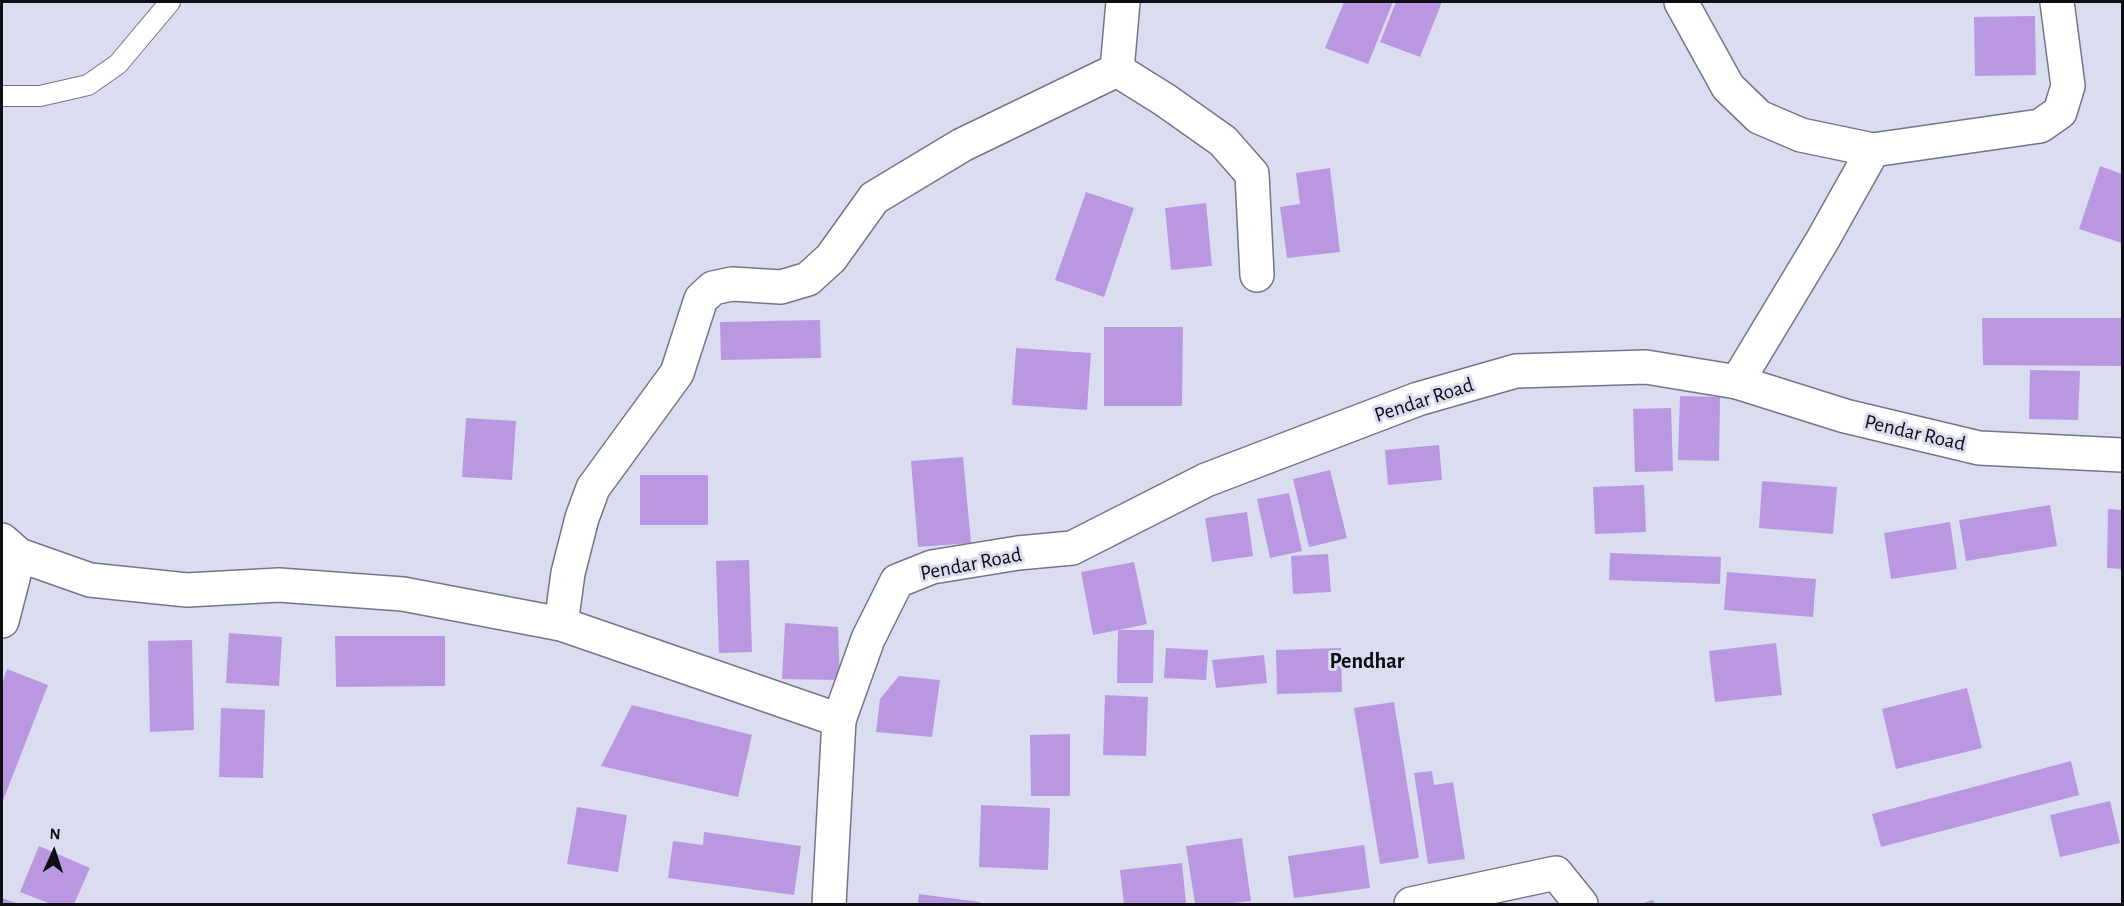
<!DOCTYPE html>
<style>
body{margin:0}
#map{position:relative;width:2124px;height:906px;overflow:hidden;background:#daddf0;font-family:"Alegreya Sans",sans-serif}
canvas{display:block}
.frame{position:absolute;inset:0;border:3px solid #0e0f15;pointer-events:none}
.north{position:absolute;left:24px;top:822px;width:60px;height:60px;-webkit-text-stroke:4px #daddf0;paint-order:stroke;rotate:3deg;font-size:16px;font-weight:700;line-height:24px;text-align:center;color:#0e0f15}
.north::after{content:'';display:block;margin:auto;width:21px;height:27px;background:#0e0f15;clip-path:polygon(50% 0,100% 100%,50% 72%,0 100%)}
</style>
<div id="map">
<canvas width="2124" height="906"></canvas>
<div class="frame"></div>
<div class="north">N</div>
</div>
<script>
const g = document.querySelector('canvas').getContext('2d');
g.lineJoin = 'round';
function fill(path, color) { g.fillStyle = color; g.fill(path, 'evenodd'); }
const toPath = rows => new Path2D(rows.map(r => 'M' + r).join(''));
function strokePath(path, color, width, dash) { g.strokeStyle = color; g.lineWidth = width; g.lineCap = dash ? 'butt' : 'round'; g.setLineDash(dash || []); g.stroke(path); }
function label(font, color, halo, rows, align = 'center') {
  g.font = font + ' "Alegreya Sans",sans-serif'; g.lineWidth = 6; g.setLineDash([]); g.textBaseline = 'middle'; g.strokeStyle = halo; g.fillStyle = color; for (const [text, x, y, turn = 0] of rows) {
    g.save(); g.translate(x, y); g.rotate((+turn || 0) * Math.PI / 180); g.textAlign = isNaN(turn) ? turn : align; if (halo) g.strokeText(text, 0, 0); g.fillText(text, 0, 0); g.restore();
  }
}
const building = toPath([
 [1344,2,1393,2,1368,64,1325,48],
 [1396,2,1442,2,1420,57,1380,42],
 [2035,16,2036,75,1975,76,1974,17],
 [2100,166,2122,174,2122,243,2079,229],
 [1330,168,1340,252,1287,258,1280,207,1300,204,1296,173],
 [1086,192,1134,208,1104,297,1055,280],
 [1206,203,1212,266,1171,270,1165,208],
 [1982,318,2122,318,2122,366,1983,365],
 [820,320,821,358,721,360,720,322],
 [1104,327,1183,327,1182,406,1104,406],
 [1016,348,1091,353,1087,410,1012,405],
 [2030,370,2080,371,2078,420,2029,419],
 [1680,396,1720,397,1719,461,1678,460],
 [1671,408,1673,471,1635,472,1633,409],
 [466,418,516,421,512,480,462,477],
 [1439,445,1442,480,1388,485,1385,450],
 [963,457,971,543,918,547,911,461],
 [1330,470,1347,538,1309,547,1293,479],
 [640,475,708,475,708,525,640,525],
 [1762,481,1837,487,1833,534,1759,528],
 [1644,485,1646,532,1595,534,1593,487],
 [1289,493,1302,551,1270,558,1257,499],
 [2050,505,2057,546,1966,561,1959,520],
 [2108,509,2122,510,2122,569,2107,568],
 [1247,512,1253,556,1212,562,1205,518],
 [1950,522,1957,569,1891,579,1884,533],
 [1610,553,1721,557,1720,584,1609,580],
 [1328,554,1331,592,1293,594,1291,556],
 [749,560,752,652,719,653,716,561],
 [1134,562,1147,624,1119,630,1154,630,1153,683,1117,683,1118,630,1093,635,1081,572],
 [1727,572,1816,579,1813,617,1724,610],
 [785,623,838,627,840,680,782,679],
 [229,633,282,637,279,686,226,683],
 [335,636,445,636,445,686,336,687],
 [192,640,194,730,150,732,148,641],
 [1776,643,1782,695,1715,702,1709,651],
 [1166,648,1208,650,1206,680,1164,678],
 [1341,648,1342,692,1277,694,1276,650],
 [1264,655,1267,683,1216,688,1212,660],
 [7,669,48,685,2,803,2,684],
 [899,676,940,680,932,737,876,732,880,699],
 [1967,688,1982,748,1896,769,1882,709],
 [1105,695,1148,697,1146,756,1103,755],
 [1394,702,1419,858,1380,864,1354,708],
 [632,705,752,735,738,797,601,766],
 [221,708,265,710,263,778,219,777],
 [1070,734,1070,796,1031,796,1030,735],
 [2071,761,2079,795,1881,847,1872,814],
 [1432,771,1434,785,1453,782,1465,859,1428,864,1414,773],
 [2110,801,2120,843,2060,857,2050,815],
 [981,805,1050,808,1048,870,979,867],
 [577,807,627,815,618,872,567,864],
 [704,832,801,846,794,895,668,878,673,841,703,845],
 [1242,838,1251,901,1225,904,1195,904,1186,846],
 [1364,845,1370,888,1294,898,1288,856],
 [39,846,90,868,74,904,51,904,20,892],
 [1182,863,1186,904,1124,904,1120,870],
 [919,894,980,902,980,904,918,904],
 [2,898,19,904,2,904],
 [1653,900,1655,904,1640,904]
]);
const lane = toPath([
 [2,96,40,96,88,85,118,64,170,2]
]);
const street = toPath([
 [1681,2,1728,87,1759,117,1801,135,1873,150],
 [1117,70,1123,2],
 [1737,382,1822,241,1873,150,2040,126,2060,112,2068,86,2057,2],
 [2,621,19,555],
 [561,624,568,573,582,518,593,488,677,373,701,299,713,288,732,284,781,287,808,279,831,258,874,198,962,145,1117,70,1165,100,1223,141,1252,174,1257,275],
 [829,904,839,720],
 [1411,904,1556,873,1581,904]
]);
const secondary = toPath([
 [2,540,19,555,90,580,187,590,279,585,403,594,561,624,839,720,868,639,897,581,932,567,1018,553,1072,548,1206,480,1418,399,1516,371,1646,367,1737,382,1845,416,1979,448,2122,455]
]);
const streetNames = [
 ["Pendar Road",1424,400,-18],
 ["Pendar Road",1915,433,13],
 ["Pendar Road",971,564,-11]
];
const neighbourhoodNames = [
 ["Pendhar",1367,661]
];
fill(building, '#ba98e1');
strokePath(lane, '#737687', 22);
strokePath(street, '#737687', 36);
strokePath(secondary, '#737687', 36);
strokePath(lane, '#fff', 20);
strokePath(street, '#fff', 33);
strokePath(secondary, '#fff', 33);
label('21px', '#0e0f15', '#daddf0', streetNames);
label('bold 22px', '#0e0f15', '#daddf0', neighbourhoodNames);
</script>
